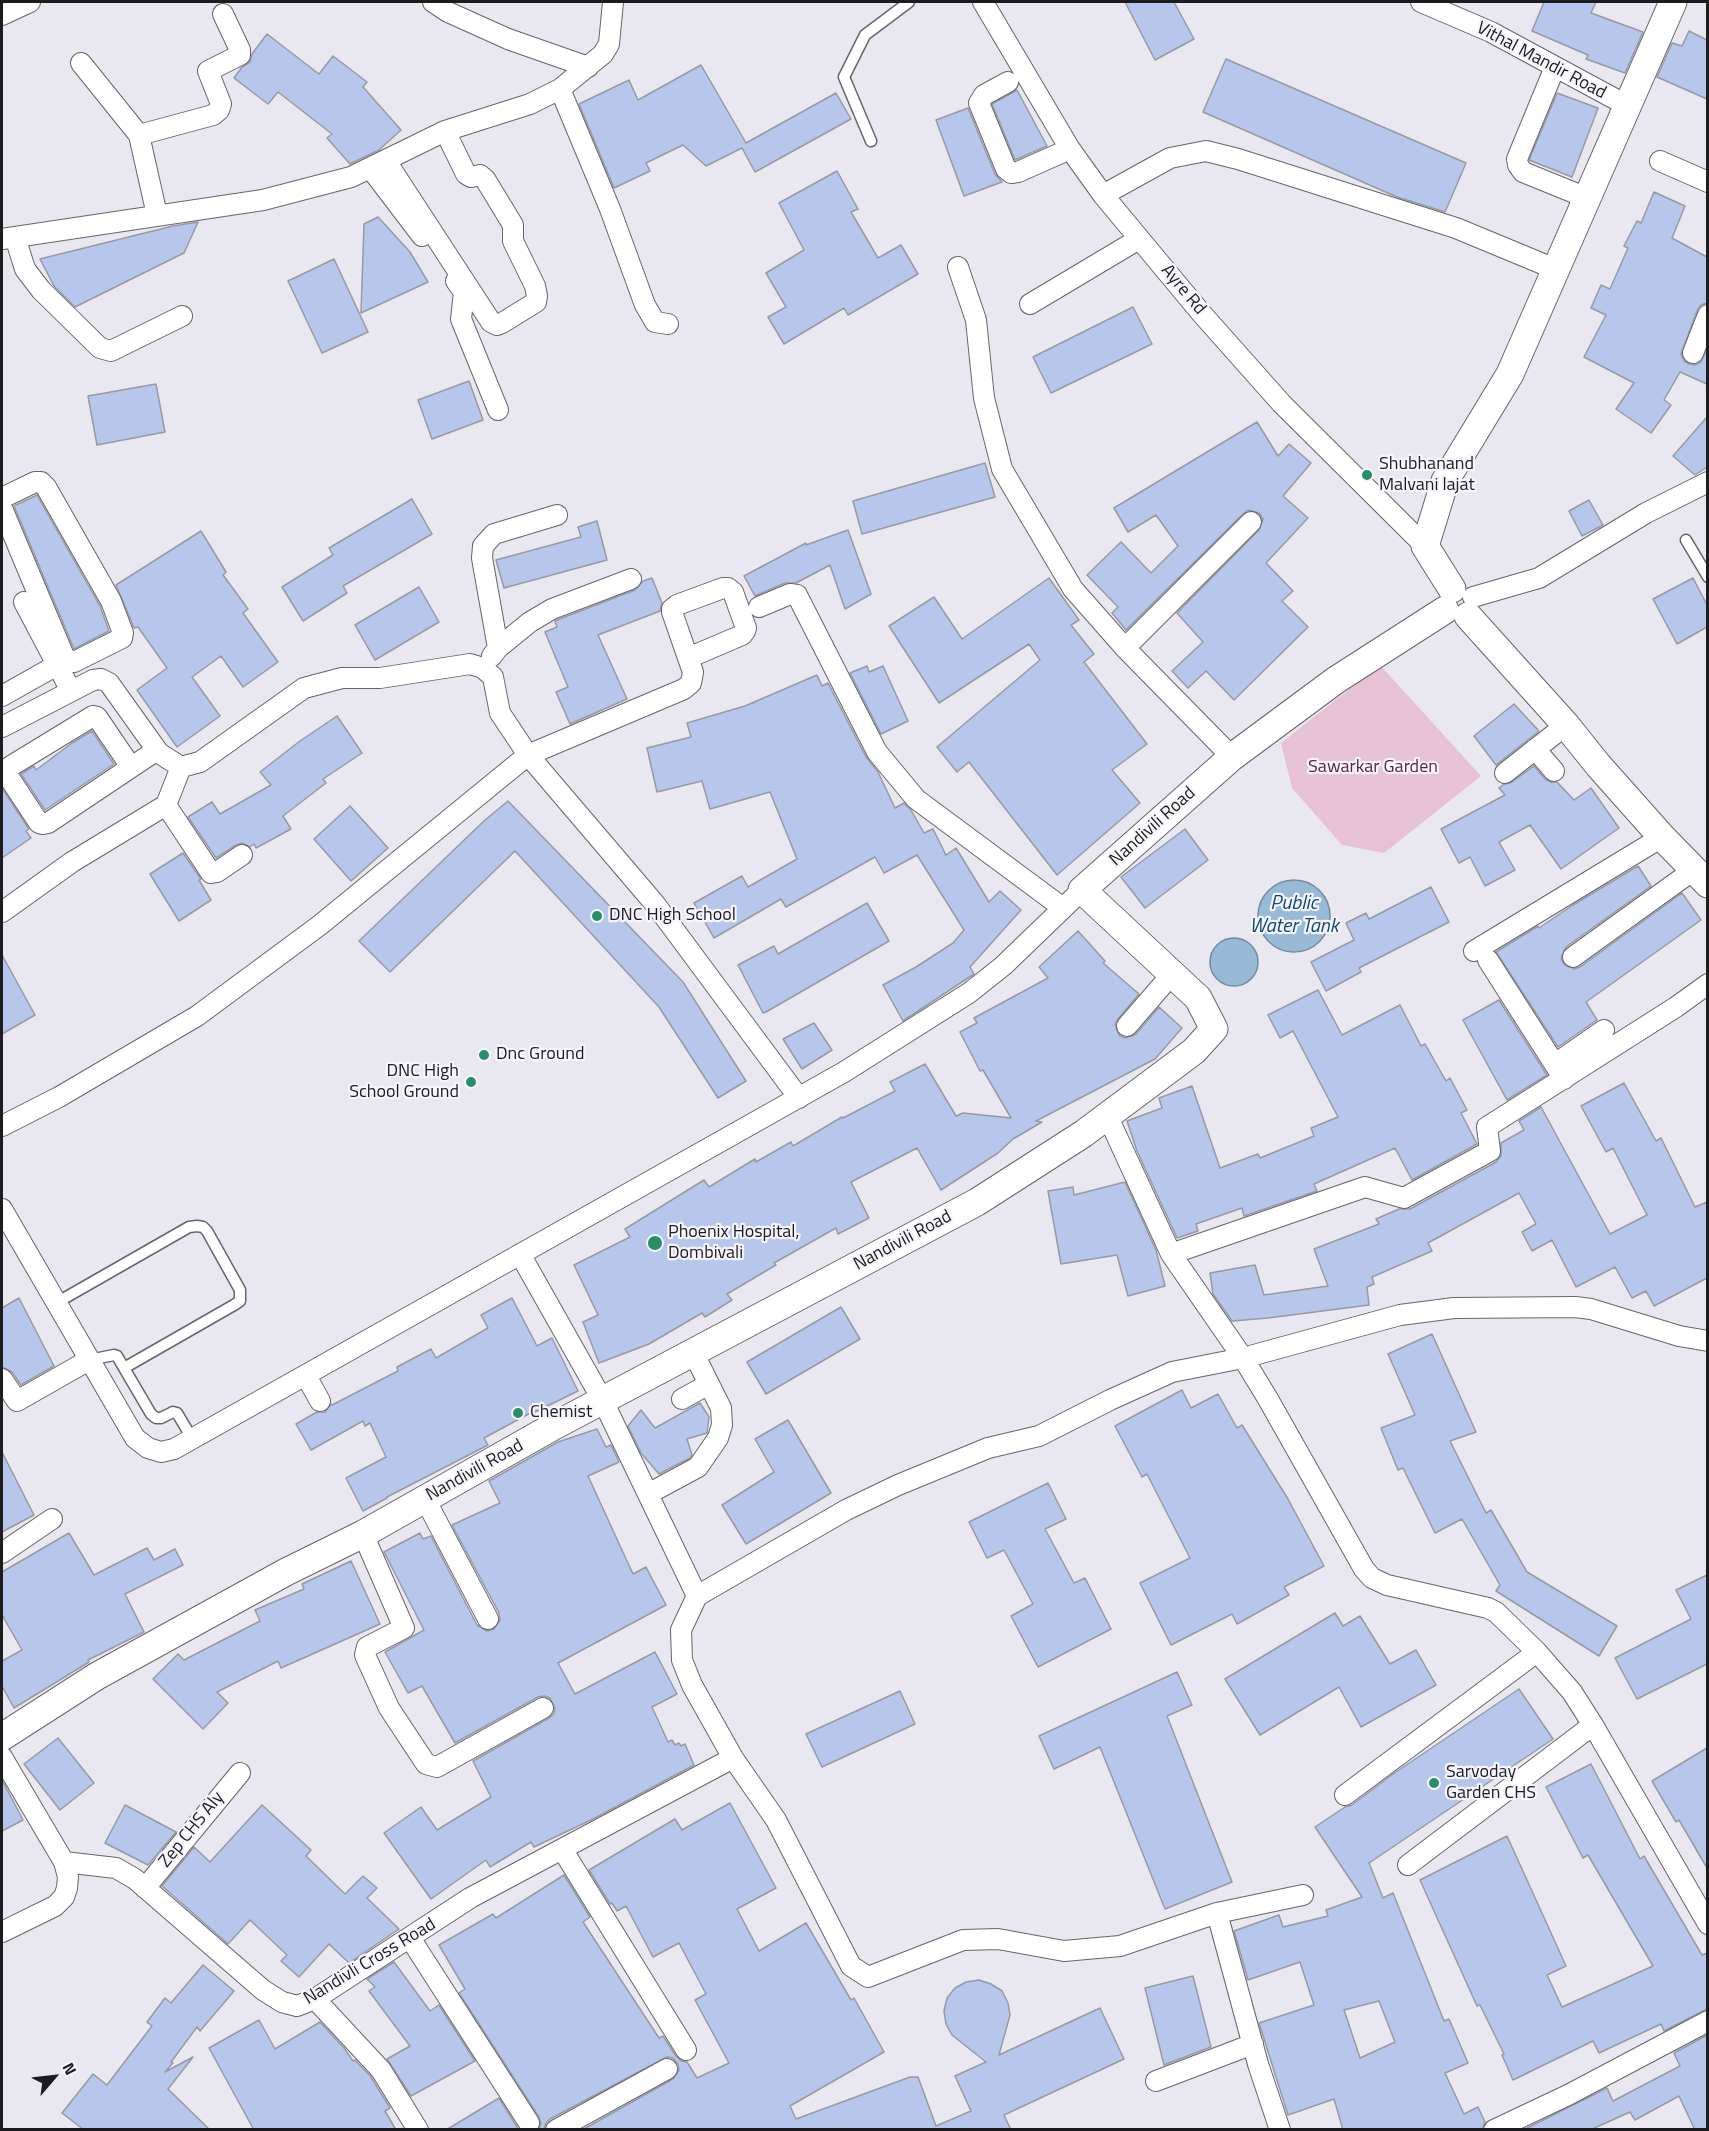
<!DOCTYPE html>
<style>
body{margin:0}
#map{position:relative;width:1709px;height:2131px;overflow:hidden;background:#e9e7ef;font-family:"Titillium Web",sans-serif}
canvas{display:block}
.frame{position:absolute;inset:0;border:3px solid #1d1c1f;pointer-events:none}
.north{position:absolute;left:24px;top:2047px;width:60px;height:60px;-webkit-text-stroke:4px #f6f5fd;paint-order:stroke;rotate:62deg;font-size:16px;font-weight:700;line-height:24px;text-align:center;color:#1d1c1f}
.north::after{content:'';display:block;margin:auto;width:21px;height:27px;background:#1d1c1f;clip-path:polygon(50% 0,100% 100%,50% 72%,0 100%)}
</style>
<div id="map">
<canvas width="1709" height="2131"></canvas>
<div class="frame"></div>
<div class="north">N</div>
</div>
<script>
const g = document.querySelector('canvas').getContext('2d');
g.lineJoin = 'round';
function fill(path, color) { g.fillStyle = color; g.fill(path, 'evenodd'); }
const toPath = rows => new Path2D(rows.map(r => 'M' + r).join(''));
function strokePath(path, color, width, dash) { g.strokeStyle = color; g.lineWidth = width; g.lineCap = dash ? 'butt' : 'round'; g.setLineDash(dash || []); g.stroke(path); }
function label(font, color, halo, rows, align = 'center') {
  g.font = font + ' "Titillium Web",sans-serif'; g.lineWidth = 4.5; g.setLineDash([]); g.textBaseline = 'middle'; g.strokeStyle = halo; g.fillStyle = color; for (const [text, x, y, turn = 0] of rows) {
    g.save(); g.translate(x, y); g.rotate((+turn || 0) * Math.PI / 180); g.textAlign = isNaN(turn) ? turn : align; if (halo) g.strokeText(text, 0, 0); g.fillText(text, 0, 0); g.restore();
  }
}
const green = toPath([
 [1380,665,1481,776,1384,853,1342,845,1292,788,1281,743]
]);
const water = toPath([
 '1258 916a36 36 0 1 1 72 0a36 36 0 1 1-72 0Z',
 '1210 962a24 24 0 1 1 48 0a24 24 0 1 1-48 0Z'
]);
const building = toPath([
 [1125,2,1174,2,1194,39,1155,60,1125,2],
 [1544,2,1596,2,1591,13,1643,32,1625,73,1586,59,1588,55,1532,31,1544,2],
 [1689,31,1707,40,1707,99,1657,77,1672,43,1682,46,1689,31],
 [267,34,319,74,333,56,367,82,363,87,401,130,379,150,350,164,327,138,332,134,278,92,268,104,234,78,242,67,250,62,252,54,267,34],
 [1226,59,1466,163,1445,212,1397,197,1203,112,1226,59],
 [701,65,746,143,836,93,851,119,755,172,742,148,706,166,683,145,646,163,650,171,614,188,579,104,629,80,638,100,701,65],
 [1017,90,1047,146,1015,160,992,104,1017,90],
 [1557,93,1598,108,1572,177,1529,160,1557,93],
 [968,108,995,174,1002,182,964,196,936,120,968,108],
 [837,171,858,209,851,212,878,258,901,245,918,274,848,315,844,308,784,344,768,317,786,307,766,273,804,250,779,203,837,171],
 [1654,192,1685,206,1672,238,1707,257,1707,303,1701,305,1697,311,1681,354,1684,361,1689,364,1695,365,1701,362,1707,349,1707,384,1680,372,1664,400,1671,405,1651,433,1616,409,1634,383,1584,357,1606,315,1591,308,1601,285,1610,289,1628,248,1624,246,1637,221,1641,223,1654,192],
 [378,217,410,252,428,282,361,313,364,224,378,217],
 [198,222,184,253,75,307,54,286,40,259,173,226,198,222],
 [334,259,368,332,322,353,288,281,334,259],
 [1133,307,1152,344,1051,393,1033,357,1133,307],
 [469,381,483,420,432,439,418,400,469,381],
 [156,384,165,432,97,445,88,396,156,384],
 [1707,417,1707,467,1695,475,1673,456,1707,417],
 [1257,422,1278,456,1289,444,1311,463,1283,496,1308,518,1266,563,1293,591,1282,601,1308,627,1234,700,1206,671,1188,688,1172,671,1203,642,1177,613,1259,530,1263,519,1259,513,1248,510,1243,514,1126,630,1112,613,1118,607,1087,575,1121,542,1151,573,1178,546,1156,515,1128,532,1114,508,1257,422],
 [985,463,995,497,862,534,853,501,985,463],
 [37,495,100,606,109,631,74,649,14,506,37,495],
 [412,499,432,534,343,586,347,593,303,621,282,587,333,555,329,548,412,499],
 [1589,500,1603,525,1582,536,1569,511,1589,500],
 [597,521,607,560,504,588,496,560,581,537,578,527,597,521],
 [848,530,871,594,845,609,830,565,796,583,785,583,755,596,744,576,806,543,806,545,848,530],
 [201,531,226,572,223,575,248,609,243,613,278,662,243,687,221,656,192,677,220,716,177,747,137,690,167,668,138,627,134,628,116,585,201,531],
 [652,578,662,603,660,611,598,635,627,699,570,724,556,692,568,687,545,632,557,627,555,621,557,620,635,590,643,581,652,578],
 [1049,578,1079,620,1071,625,1094,654,1084,662,1147,744,1112,770,1140,803,1057,875,969,762,957,772,937,747,1040,660,1029,644,939,703,889,626,934,597,962,639,1049,578],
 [1693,578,1707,605,1707,627,1677,644,1653,599,1693,578],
 [419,587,439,622,375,660,355,625,419,587],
 [867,666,869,672,883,666,908,721,881,734,850,673,867,666],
 [817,675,822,686,828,683,866,757,878,772,895,808,904,803,911,810,924,833,933,829,946,855,956,848,989,902,1000,891,1021,910,970,967,974,974,903,1021,883,985,916,967,953,943,964,930,917,855,884,873,875,857,786,907,781,899,714,938,694,903,742,876,748,887,797,859,770,792,710,809,702,781,657,792,647,748,691,737,687,723,745,706,817,675],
 [1514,704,1539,731,1496,765,1474,736,1514,704],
 [337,716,362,753,323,779,326,783,283,816,291,829,256,848,254,844,250,847,242,843,236,845,216,858,188,817,212,802,220,814,271,785,260,772,300,741,337,716],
 [92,731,114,764,45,810,21,774,34,766,36,770,72,743,92,731],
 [1534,766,1545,779,1551,782,1557,782,1574,800,1591,788,1619,828,1561,869,1530,825,1499,842,1515,870,1485,886,1470,857,1459,863,1441,829,1505,795,1499,788,1503,785,1512,782,1534,766],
 [2,788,29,829,26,831,31,838,2,858,2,788],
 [508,801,683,982,746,1081,718,1098,659,1007,515,851,390,972,359,941,485,820,508,801],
 [350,806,388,848,351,881,314,839,350,806],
 [1185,829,1208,860,1145,908,1121,877,1185,829],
 [183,853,201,879,199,880,211,900,179,921,150,874,183,853],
 [1638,866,1651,886,1566,947,1561,958,1564,964,1574,969,1580,967,1682,893,1701,920,1586,1002,1597,1020,1558,1047,1496,952,1538,926,1539,928,1573,905,1638,866],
 [1431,887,1449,922,1359,968,1361,972,1326,991,1311,962,1354,940,1346,923,1366,913,1369,919,1431,887],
 [867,903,889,941,766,1012,763,1013,738,965,774,946,778,954,867,903],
 [1078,931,1105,961,1103,963,1139,994,1118,1019,1115,1024,1119,1035,1125,1038,1136,1034,1159,1007,1182,1028,1155,1059,1036,1121,1042,1122,1013,1139,998,1153,941,1190,917,1148,851,1182,869,1218,838,1234,836,1228,774,1263,776,1265,727,1294,732,1300,705,1317,702,1313,649,1344,599,1363,583,1322,598,1315,574,1265,630,1237,625,1229,704,1180,709,1187,755,1159,756,1162,791,1142,793,1146,842,1117,843,1118,895,1091,890,1082,925,1064,956,1116,963,1113,1011,1118,983,1070,980,1071,960,1032,977,1023,974,1018,1048,978,1039,967,1078,931],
 [2,955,35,1015,2,1034,2,955],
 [1318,990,1342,1035,1400,1005,1421,1046,1425,1044,1446,1081,1450,1078,1467,1110,1461,1113,1477,1144,1412,1180,1395,1148,1314,1184,1317,1191,1244,1216,1242,1208,1196,1224,1198,1231,1177,1238,1137,1151,1127,1121,1162,1108,1159,1098,1192,1086,1220,1168,1258,1154,1260,1158,1314,1136,1311,1128,1338,1117,1293,1031,1280,1038,1268,1015,1318,990],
 [1499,1000,1547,1075,1507,1100,1463,1020,1499,1000],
 [814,1023,832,1050,802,1069,783,1039,814,1023],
 [1624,1083,1656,1141,1661,1138,1695,1207,1707,1202,1707,1278,1654,1306,1646,1291,1632,1298,1615,1267,1576,1287,1552,1240,1532,1251,1522,1232,1536,1224,1519,1193,1428,1243,1432,1251,1372,1277,1374,1284,1367,1287,1369,1305,1268,1318,1232,1321,1213,1294,1210,1273,1255,1265,1264,1295,1328,1286,1314,1249,1379,1224,1376,1219,1399,1209,1410,1209,1496,1162,1501,1156,1501,1143,1524,1130,1519,1121,1541,1107,1610,1234,1647,1215,1613,1148,1606,1152,1581,1106,1624,1083],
 [1125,1182,1156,1250,1165,1286,1128,1296,1117,1255,1061,1264,1048,1191,1073,1187,1074,1195,1125,1182],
 [19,1298,54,1366,21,1385,12,1372,2,1367,2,1308,19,1298],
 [512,1298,537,1346,552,1338,578,1391,535,1412,534,1411,484,1438,488,1445,387,1497,387,1498,363,1511,346,1478,386,1457,370,1423,365,1426,363,1421,311,1450,296,1424,317,1412,325,1412,331,1404,332,1405,398,1371,397,1367,431,1349,436,1358,488,1328,481,1315,512,1298],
 [841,1307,860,1339,766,1394,747,1362,841,1307],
 [1432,1334,1476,1432,1450,1441,1486,1513,1491,1510,1527,1572,1617,1626,1599,1656,1496,1591,1500,1585,1462,1519,1435,1533,1403,1468,1398,1470,1381,1428,1415,1415,1388,1354,1432,1334],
 [1182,1390,1191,1408,1218,1394,1237,1428,1242,1425,1288,1499,1324,1566,1284,1587,1289,1595,1237,1624,1232,1614,1171,1645,1140,1583,1190,1558,1147,1474,1142,1477,1115,1426,1182,1390],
 [700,1403,709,1417,707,1433,687,1439,692,1455,690,1458,659,1474,641,1453,628,1426,641,1410,655,1428,700,1403],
 [788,1420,831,1493,746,1544,722,1505,774,1472,755,1439,788,1420],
 [597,1429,606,1447,611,1445,619,1462,588,1476,633,1574,646,1567,666,1605,558,1663,575,1694,655,1652,677,1694,652,1707,668,1742,672,1740,675,1745,679,1743,681,1746,685,1744,694,1765,595,1818,534,1847,531,1842,490,1867,486,1860,431,1899,384,1833,421,1807,437,1830,491,1797,473,1761,549,1718,554,1714,555,1708,550,1698,544,1696,538,1697,455,1743,422,1686,408,1693,385,1652,424,1630,384,1552,420,1533,423,1539,431,1536,477,1625,487,1631,494,1629,500,1620,499,1613,452,1525,500,1503,489,1481,558,1442,597,1429],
 [2,1452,34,1515,2,1532,2,1452],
 [1048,1483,1066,1519,1045,1529,1074,1583,1085,1578,1111,1629,1038,1667,1011,1616,1033,1604,1004,1550,987,1558,969,1522,1048,1483],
 [69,1533,94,1575,147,1548,154,1560,175,1549,183,1565,125,1594,144,1632,88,1660,89,1662,14,1708,2,1686,2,1661,22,1650,2,1615,2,1572,69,1533],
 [351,1561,380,1624,281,1668,278,1661,217,1692,228,1703,203,1729,153,1679,178,1654,184,1660,260,1621,255,1610,304,1589,302,1584,351,1561],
 [1707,1575,1707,1664,1637,1699,1615,1658,1691,1619,1676,1590,1707,1575],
 [1335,1613,1343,1626,1360,1616,1390,1664,1416,1650,1436,1685,1361,1727,1339,1687,1260,1735,1225,1679,1335,1613],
 [1177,1672,1192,1705,1167,1716,1232,1882,1165,1909,1100,1747,1054,1769,1039,1736,1177,1672],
 [1519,1689,1553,1739,1369,1863,1383,1898,1393,1893,1444,2021,1449,2019,1468,2063,1445,2073,1464,2114,1478,2107,1485,2122,1482,2130,1343,2130,1334,2099,1288,2115,1259,2023,1314,2005,1300,1962,1248,1980,1234,1931,1279,1915,1283,1927,1328,1916,1326,1910,1362,1897,1315,1827,1345,1807,1352,1805,1393,1774,1519,1689],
 [1379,2001,1395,2042,1360,2058,1344,2010,1379,2001],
 [900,1691,915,1724,822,1767,806,1734,900,1691],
 [58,1738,94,1783,60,1810,24,1764,58,1738],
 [1707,1748,1707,1868,1679,1820,1676,1822,1652,1781,1707,1748],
 [1591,1764,1640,1859,1644,1856,1702,1955,1707,1953,1707,2009,1664,2031,1661,2024,1599,2053,1593,2041,1513,2080,1502,2055,1504,2054,1480,2005,1477,2006,1420,1880,1507,1836,1566,1966,1547,1975,1562,2007,1653,1966,1588,1855,1583,1858,1546,1787,1591,1764],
 [2,1780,23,1820,2,1831,2,1780],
 [730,1803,776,1888,737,1909,759,1951,806,1923,851,2000,854,1998,884,2052,790,2106,796,2119,910,2077,918,2077,936,2126,971,2111,955,2076,986,2062,952,2035,946,2024,944,2011,947,1998,955,1988,966,1982,979,1980,991,1984,1002,1991,1008,2003,1010,2015,999,2055,1100,2008,1124,2059,1004,2115,1011,2130,582,2130,673,2079,679,2070,678,2064,673,2058,667,2057,550,2119,546,2123,544,2130,539,2130,541,2123,539,2117,459,1993,465,1989,439,1945,493,1914,496,1918,564,1875,590,1917,583,1922,659,2038,663,2036,676,2056,681,2061,687,2062,697,2078,729,2063,695,2000,706,1994,679,1943,653,1957,626,1906,617,1911,612,1903,610,1904,589,1870,675,1819,682,1830,730,1803],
 [125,1805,176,1832,148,1865,105,1843,125,1805],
 [262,1805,311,1850,306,1856,345,1894,363,1876,377,1888,367,1898,399,1929,349,1963,329,1944,299,1977,281,1961,287,1955,250,1920,228,1944,162,1886,194,1847,210,1862,262,1805],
 [394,1962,430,2011,439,2005,475,2061,411,2096,387,2059,410,2046,369,1991,375,1987,367,1979,394,1962],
 [203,1965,234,1991,200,2031,197,2027,171,2062,173,2063,165,2072,193,2057,168,2089,210,2130,84,2130,62,2113,93,2074,107,2085,152,2026,147,2022,165,1998,171,2003,203,1965],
 [1193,1976,1211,2047,1164,2065,1145,1988,1193,1976],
 [259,2020,275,2049,320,2022,344,2048,353,2061,355,2060,371,2077,390,2108,385,2111,396,2130,254,2130,209,2048,259,2020],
 [1707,2035,1707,2130,1695,2130,1679,2096,1635,2120,1630,2112,1590,2130,1523,2130,1607,2088,1613,2101,1680,2066,1674,2053,1707,2035],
 [499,2098,519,2130,446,2130,499,2098]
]);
const lane = toPath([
 [871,141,844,77,865,35,909,2],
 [1686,540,1708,577],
 [56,1303,189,1227,197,1226,203,1227,207,1231,240,1290,240,1301,234,1305,124,1368,117,1356,114,1355,89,1360],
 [124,1368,151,1414,156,1418,161,1418,173,1412,177,1413,193,1440]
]);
const street = toPath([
 [433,2,448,12,508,39,588,67],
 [983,2,1070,149,1103,195,1202,314,1282,404,1425,546],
 [1421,2,1491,32,1628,106],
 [2,15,30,2],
 [81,63,139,135,157,215],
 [1555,67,1517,159,1518,165,1523,172,1587,198],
 [1008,82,984,95,979,103,1006,169,1011,173,1018,172,1070,149],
 [560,89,610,209,645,305,655,322,668,324],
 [139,135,213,115,219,110,221,104,208,71,240,55,240,50,223,14],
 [386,161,491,322,497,325,502,323,536,302,537,296,535,286,513,241,513,225,485,179,480,175,471,177,466,174,445,131],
 [1660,161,1708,182],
 [371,169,422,236],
 [1103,195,1170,158,1206,151,1238,159,1456,228,1555,269],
 [15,237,25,269,41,290,100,348,111,351,182,316],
 [2,239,263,200,351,177,445,131,530,104,560,89,603,54,609,44,613,2],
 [958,267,976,320,984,398,1002,469,1073,589,1125,648,1232,757],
 [456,281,464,292,461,319,498,410],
 [1030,304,1139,239],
 [1693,353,1708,315],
 [2,501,4,497,35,482,41,482,46,487,111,601,123,633,122,638,74,662,69,661,64,656,2,508],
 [1473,597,1539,578,1646,513,1708,482],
 [24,602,71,691],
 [759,607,790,594,797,595,877,752,916,799,1063,908],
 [498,648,482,558,483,546,494,534,557,515],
 [1125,648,1251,522],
 [492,656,498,648,530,622,552,609,631,579],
 [2,696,57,665],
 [2,727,93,680,101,679,109,683,159,753,181,767,200,762,304,688,342,678,380,678,470,664,483,668,493,677,500,713,528,755,684,689,691,683,693,672,688,658,672,612,672,609,677,605,723,588,728,588,733,592,746,628,745,631,742,635,688,658],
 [1535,749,1554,771],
 [131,767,97,717,93,716,11,766,7,770,8,776,39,823,43,824,48,823,157,750],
 [1505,773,1566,725],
 [166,805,211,873,217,872,242,855],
 [2,912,72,862,166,805,181,767],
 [1474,951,1662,837],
 [1573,957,1695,869],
 [1488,960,1564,1079],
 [1127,1026,1172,974],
 [1555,1064,1604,1030],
 [1107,1115,1171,1254,1365,1187,1404,1198,1490,1151,1487,1127,1676,1007,1708,984],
 [2,1126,59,1097,197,1016,320,925,528,755,655,904,799,1098],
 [2,1209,135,1438,148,1448,161,1452,174,1449,844,1072,969,993,1003,966,1082,890],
 [520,1254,603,1401,697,1596,681,1630,682,1660,692,1685,733,1758,776,1820,851,1966,868,1977,963,1940,998,1939,1064,1951,1120,1946,1217,1913,1303,1895],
 [1171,1254,1243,1358,1268,1399,1364,1569,1372,1578,1387,1585,1488,1608,1496,1612,1537,1652,1572,1692,1593,1725,1708,1924],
 [306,1376,320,1401],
 [2,1379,17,1401,89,1360],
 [682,1399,709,1384],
 [648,1494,698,1467,718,1438,722,1425,721,1408,693,1352],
 [425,1499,488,1619],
 [363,1534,404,1628,367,1647,365,1655,389,1708,426,1764,437,1767,543,1708],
 [2,1553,52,1519],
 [697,1596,846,1510,898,1485,988,1448,1039,1436,1110,1400,1172,1372,1243,1358,1400,1315,1454,1308,1575,1307,1591,1309,1679,1336,1708,1341],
 [2,1757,64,1862,68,1877,67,1888,64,1897,55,1906,2,1932],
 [1345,1795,1537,1652],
 [562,1849,686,2050],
 [64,1862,116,1868,135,1879,263,1990,282,2002,297,2006,315,1999,470,1898,733,1758],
 [1408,1865,1593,1725],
 [145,1888,240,1773],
 [1217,1913,1258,2064,1280,2130],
 [410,1938,529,2123],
 [315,1999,381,2070,418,2130],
 [1156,2081,1253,2044],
 [556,2130,667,2069],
 [1494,2130,1568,2095,1708,2021]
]);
const secondary = toPath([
 [1452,589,1425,546,1445,481,1510,374,1673,2],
 [1468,616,1566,725,1598,765,1662,837,1708,884],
 [2,1737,97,1676,286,1572,363,1534,554,1426,977,1202,1083,1134,1194,1051,1214,1029,1198,998,1082,890,1232,757,1336,680,1445,610]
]);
const markers = [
 [1367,475,6,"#288e69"],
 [597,916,6,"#288e69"],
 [484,1055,6,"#288e69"],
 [471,1082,6,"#288e69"],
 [655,1243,8,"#288e69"],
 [518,1413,6,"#288e69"],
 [1434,1783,6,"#288e69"]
];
const streetNames = [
 ["Vithal Mandir Road",1541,61,28],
 ["Ayre Rd",1183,290,50],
 ["Nandivili Road",1153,827,-42],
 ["Nandivili Road",903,1241,-28],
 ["Nandivili Road",475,1471,-29],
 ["Zep CHS Aly",192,1830,-51],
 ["Nandivli Cross Road",370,1962,-31]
];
const poiNames = [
 ["Shubhanand",1379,465],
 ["Malvani lajat",1379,486],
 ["DNC High School",609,916],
 ["Dnc Ground",496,1055],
 ["DNC High",459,1072,"right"],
 ["School Ground",459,1093,"right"],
 ["Phoenix Hospital,",668,1233],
 ["Dombivali",668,1254],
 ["Chemist",530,1413],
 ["Sarvoday",1446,1773],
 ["Garden CHS",1446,1794]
];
const parkNames = [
 ["Sawarkar Garden",1373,768]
];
const waterNames = [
 ["Public",1294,904],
 ["Water Tank",1294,927]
];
fill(green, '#e7c2d5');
fill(water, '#98bad6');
strokePath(water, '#738b9f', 1.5);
fill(building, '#b7c6eb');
strokePath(building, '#979aa1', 1.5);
strokePath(lane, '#66656b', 13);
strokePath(street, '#66656b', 22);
strokePath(secondary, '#66656b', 29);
strokePath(lane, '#fff', 10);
strokePath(street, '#fff', 20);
strokePath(secondary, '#fff', 27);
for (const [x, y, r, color] of markers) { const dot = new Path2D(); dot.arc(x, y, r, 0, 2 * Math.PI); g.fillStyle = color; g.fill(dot); strokePath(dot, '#f6f5fd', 2); }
label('18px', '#1d1c1f', '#f6f5fd', streetNames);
label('18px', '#1d1c1f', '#f6f5fd', poiNames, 'left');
label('18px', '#572543', '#f6f5fd', parkNames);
label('italic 20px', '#0f496e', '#f6f5fd', waterNames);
</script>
